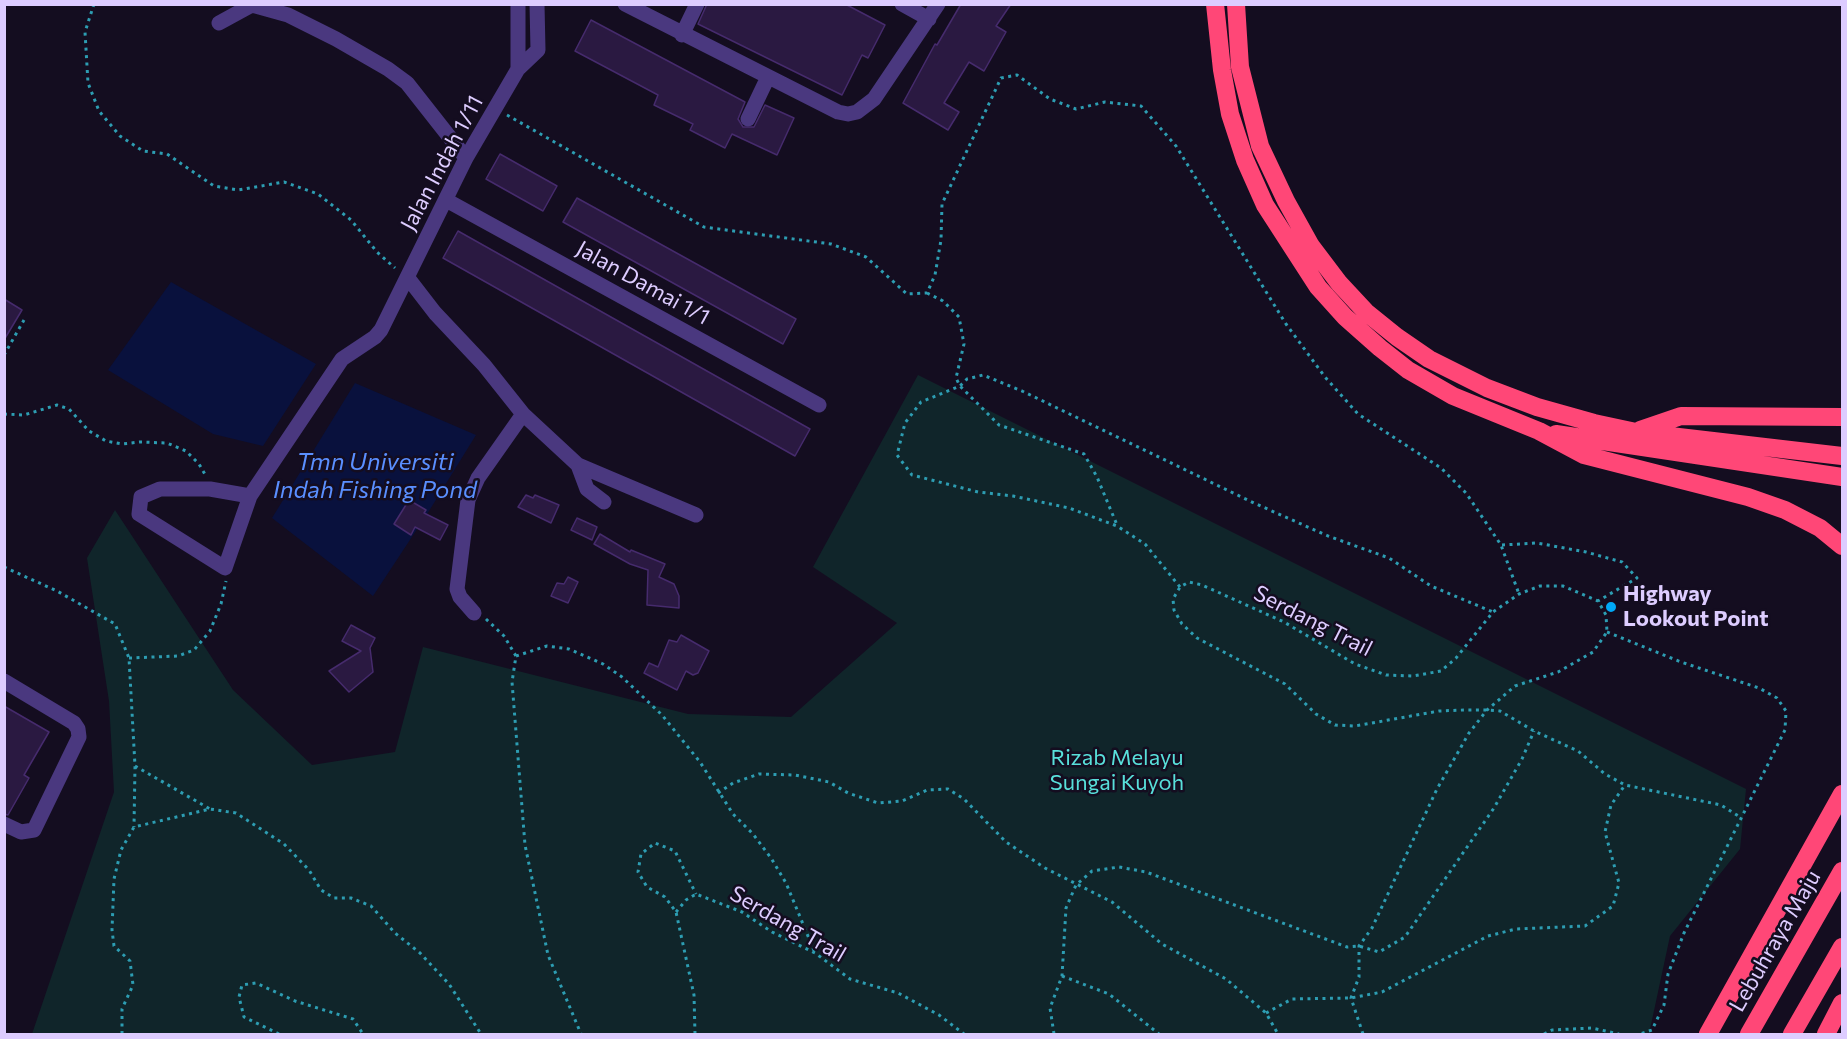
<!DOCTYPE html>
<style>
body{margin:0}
#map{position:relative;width:1847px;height:1039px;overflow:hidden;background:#140d20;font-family:Commissioner,sans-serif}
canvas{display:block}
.frame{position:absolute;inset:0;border:6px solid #dcf;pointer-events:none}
</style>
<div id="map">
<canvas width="1847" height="1039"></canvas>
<div class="frame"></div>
</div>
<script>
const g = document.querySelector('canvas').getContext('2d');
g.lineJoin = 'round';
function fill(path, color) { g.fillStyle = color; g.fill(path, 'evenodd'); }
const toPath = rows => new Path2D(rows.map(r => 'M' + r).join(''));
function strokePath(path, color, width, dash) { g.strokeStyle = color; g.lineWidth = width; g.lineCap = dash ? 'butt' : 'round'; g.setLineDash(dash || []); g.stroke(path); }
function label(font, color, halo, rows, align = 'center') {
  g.font = font + ' Commissioner,sans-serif'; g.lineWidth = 5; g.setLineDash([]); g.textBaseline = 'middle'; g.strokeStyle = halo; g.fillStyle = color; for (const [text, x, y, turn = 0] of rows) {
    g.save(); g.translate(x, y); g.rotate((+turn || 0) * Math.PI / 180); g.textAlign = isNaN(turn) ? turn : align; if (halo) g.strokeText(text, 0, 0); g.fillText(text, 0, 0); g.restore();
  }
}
const green = toPath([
 [918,375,1746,789,1740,849,1670,936,1649,1034,32,1034,114,792,109,701,87,558,115,510,233,690,312,765,395,752,423,647,688,714,791,717,897,623,813,567]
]);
const water = toPath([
 [171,282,316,364,263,446,213,434,108,370],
 [355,383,476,435,429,511,373,596,272,518]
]);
const building = toPath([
 [707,4,845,4,885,25,868,58,862,55,842,95,698,24,707,4],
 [961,4,1011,4,996,26,1006,32,984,71,969,62,944,103,959,112,948,130,903,103,935,44,937,45,961,4],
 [591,20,745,102,738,119,743,127,754,127,765,105,794,118,777,155,732,134,725,148,690,130,693,124,654,105,658,95,575,51,591,20],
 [500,154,557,186,543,211,486,179,500,154],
 [577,198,796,319,783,344,563,222,577,198],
 [458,231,810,429,795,456,443,258,458,231],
 [4,299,22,310,4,340,4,299],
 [526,495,533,498,535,495,559,505,551,523,518,507,526,495],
 [409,500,426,510,424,513,448,525,440,540,415,527,411,535,394,524,409,500],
 [577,518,597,527,592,540,571,530,577,518],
 [600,534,630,552,631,550,665,564,659,577,674,584,679,596,679,608,647,605,648,570,630,564,594,544,600,534],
 [568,577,578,582,568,603,551,596,557,583,564,584,568,577],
 [351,625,375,638,370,648,373,672,349,692,329,671,361,651,342,641,351,625],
 [681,635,709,651,698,673,693,675,686,671,677,690,644,673,649,663,658,667,669,640,677,642,681,635],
 [4,706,49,732,24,775,29,778,8,815,4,814,4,706]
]);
const path = toPath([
 [94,4,85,32,88,83,99,111,120,136,143,151,167,154,214,186,238,190,284,182,318,194,351,220,377,252,395,268],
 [507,115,704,227,831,244,866,257,907,294,927,293,935,275,941,240,942,204,1001,78,1017,75,1050,99,1076,109,1105,102,1141,106,1176,146,1286,324,1325,377,1358,414,1441,468,1466,493,1501,545,1519,594],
 [927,293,943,301,959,317,964,344,956,378,960,386,999,425,1084,454,1097,477,1117,525],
 [4,355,24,320],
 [4,414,24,415,57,405,69,409,89,431,106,441,122,444,140,442,167,443,186,451,199,464,206,476],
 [1502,545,1537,543,1586,552,1622,562,1637,578,1598,601],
 [4,567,57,591,115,624,129,658,135,766,134,827],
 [1180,587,1145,544,1117,526,1069,508,1013,496,978,492,912,475,897,455,905,423,921,402,960,386,967,379,983,375,1022,391,1254,503,1328,536,1389,558,1431,586,1493,612],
 [486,619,504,636,516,656,512,682,525,845,548,955,581,1034],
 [1607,632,1681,662,1759,688,1777,698,1786,711,1785,730,1684,933,1668,974,1664,1005,1652,1030,1640,1034],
 [516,656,547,646,569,649,603,664,622,677,662,715,700,762,733,814,753,834,771,858,786,883,815,953],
 [129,658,178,656,194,650,210,631,221,604,226,581],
 [135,766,210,809],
 [718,793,733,783,759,774,795,775,829,782,848,793,878,803,902,801,927,790,948,789,964,799,1006,842,1045,868,1112,902,1162,944,1226,979,1266,1013,1278,1034],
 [676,912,686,900,696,894,742,912,772,932,815,953,850,979,898,993,939,1015,964,1034],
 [1062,976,1109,994,1159,1034],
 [1266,1013,1292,999,1351,998,1382,992,1488,936,1516,929,1585,926,1613,906,1619,883,1605,832,1611,805,1625,785],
 [122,1034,122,1009,133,985,130,961,114,946,112,930,114,879,121,850,134,827,210,809,236,813,284,844,309,870,321,890,334,898,351,898,371,906,395,933,420,953,449,984,481,1034],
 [279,1034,244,1017,239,997,242,985,256,983,295,1001,353,1019,363,1034],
 [695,1034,694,995,676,912,665,897,647,887,638,872,641,854,655,843,675,851,696,894],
 [1054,1034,1050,1008,1062,976,1066,908,1076,885,1092,871,1119,867,1146,872,1347,947,1359,946,1379,952,1405,937,1494,808,1522,759,1534,731],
 [1363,1034,1351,998,1359,977,1359,946,1372,928,1437,789,1469,733,1487,710,1515,686,1558,672,1593,652,1607,632,1606,615,1598,601,1563,586,1540,586,1519,594,1493,612,1456,658,1441,671,1413,676,1386,675,1355,664,1284,622,1202,585,1189,582,1180,587,1173,599,1174,610,1182,624,1197,638,1285,684,1316,714,1335,725,1355,726,1439,711,1464,710,1487,710,1500,711,1534,731,1578,751,1605,774,1625,785,1721,805,1740,817],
 [1544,1034,1552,1030,1592,1028,1619,1034]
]);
const minor = toPath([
 [518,4,518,69],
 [625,4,838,112,848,114,857,112,874,99,938,4],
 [902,4,929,19],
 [219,23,252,5,288,15,336,39,388,69,407,83,466,158],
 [682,35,697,4],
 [748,119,768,77],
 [446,200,819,405],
 [408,278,435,313,484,365,523,414,578,465,587,489,604,502],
 [578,465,696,515],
 [250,496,210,489,160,489,141,497,139,514,225,568,250,496,342,359,375,337,381,330,466,158,518,69,538,50,537,4],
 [474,613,460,597,457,589,468,500,478,478,523,414],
 [4,681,74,723,78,729,79,737,34,830,21,832,4,824]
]);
const highway = toPath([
 [1215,4,1222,70,1230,114,1245,160,1265,205,1318,287,1345,317,1380,348,1408,370,1453,396,1539,431,1584,455,1748,497,1785,510,1820,528,1842,546],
 [1236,4,1240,67,1260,146,1286,201,1311,246,1339,283,1366,312,1397,337,1429,359,1487,388,1537,407,1594,423,1636,432,1842,456],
 [1640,430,1681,416,1842,417],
 [1556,434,1842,477],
 [1708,1034,1842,794],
 [1749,1034,1842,871],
 [1792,1034,1842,947],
 [1826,1034,1842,1003]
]);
const markers = [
 [1611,607,6,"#00a9f7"]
];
const streetNames = [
 ["Jalan Indah 1/11",442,163,-62],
 ["Jalan Damai 1/1",643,283,29],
 ["Serdang Trail",1313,621,27],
 ["Serdang Trail",788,924,30],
 ["Lebuhraya Maju",1775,941,-60]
];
const poiNames = [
 ["Highway",1623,594],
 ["Lookout Point",1623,619]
];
const parkNames = [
 ["Rizab Melayu",1117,758],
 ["Sungai Kuyoh",1117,783]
];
const waterNames = [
 ["Tmn Universiti",375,462],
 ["Indah Fishing Pond",375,490]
];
fill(green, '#10252a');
fill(water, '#09113d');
fill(building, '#2a1941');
strokePath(building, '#462b6d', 1.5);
strokePath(path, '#2d9db2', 3, [3, 4.5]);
strokePath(minor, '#4a387f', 15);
strokePath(highway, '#ff4777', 18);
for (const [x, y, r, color] of markers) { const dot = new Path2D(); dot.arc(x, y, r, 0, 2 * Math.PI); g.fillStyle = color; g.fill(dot); strokePath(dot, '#140d20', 2); }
label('22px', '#dcf', '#140d20', streetNames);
label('bold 22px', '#dcf', '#140d20', poiNames, 'left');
label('22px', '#58dfda', '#140d20', parkNames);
label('italic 24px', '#5a8fff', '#140d20', waterNames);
</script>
